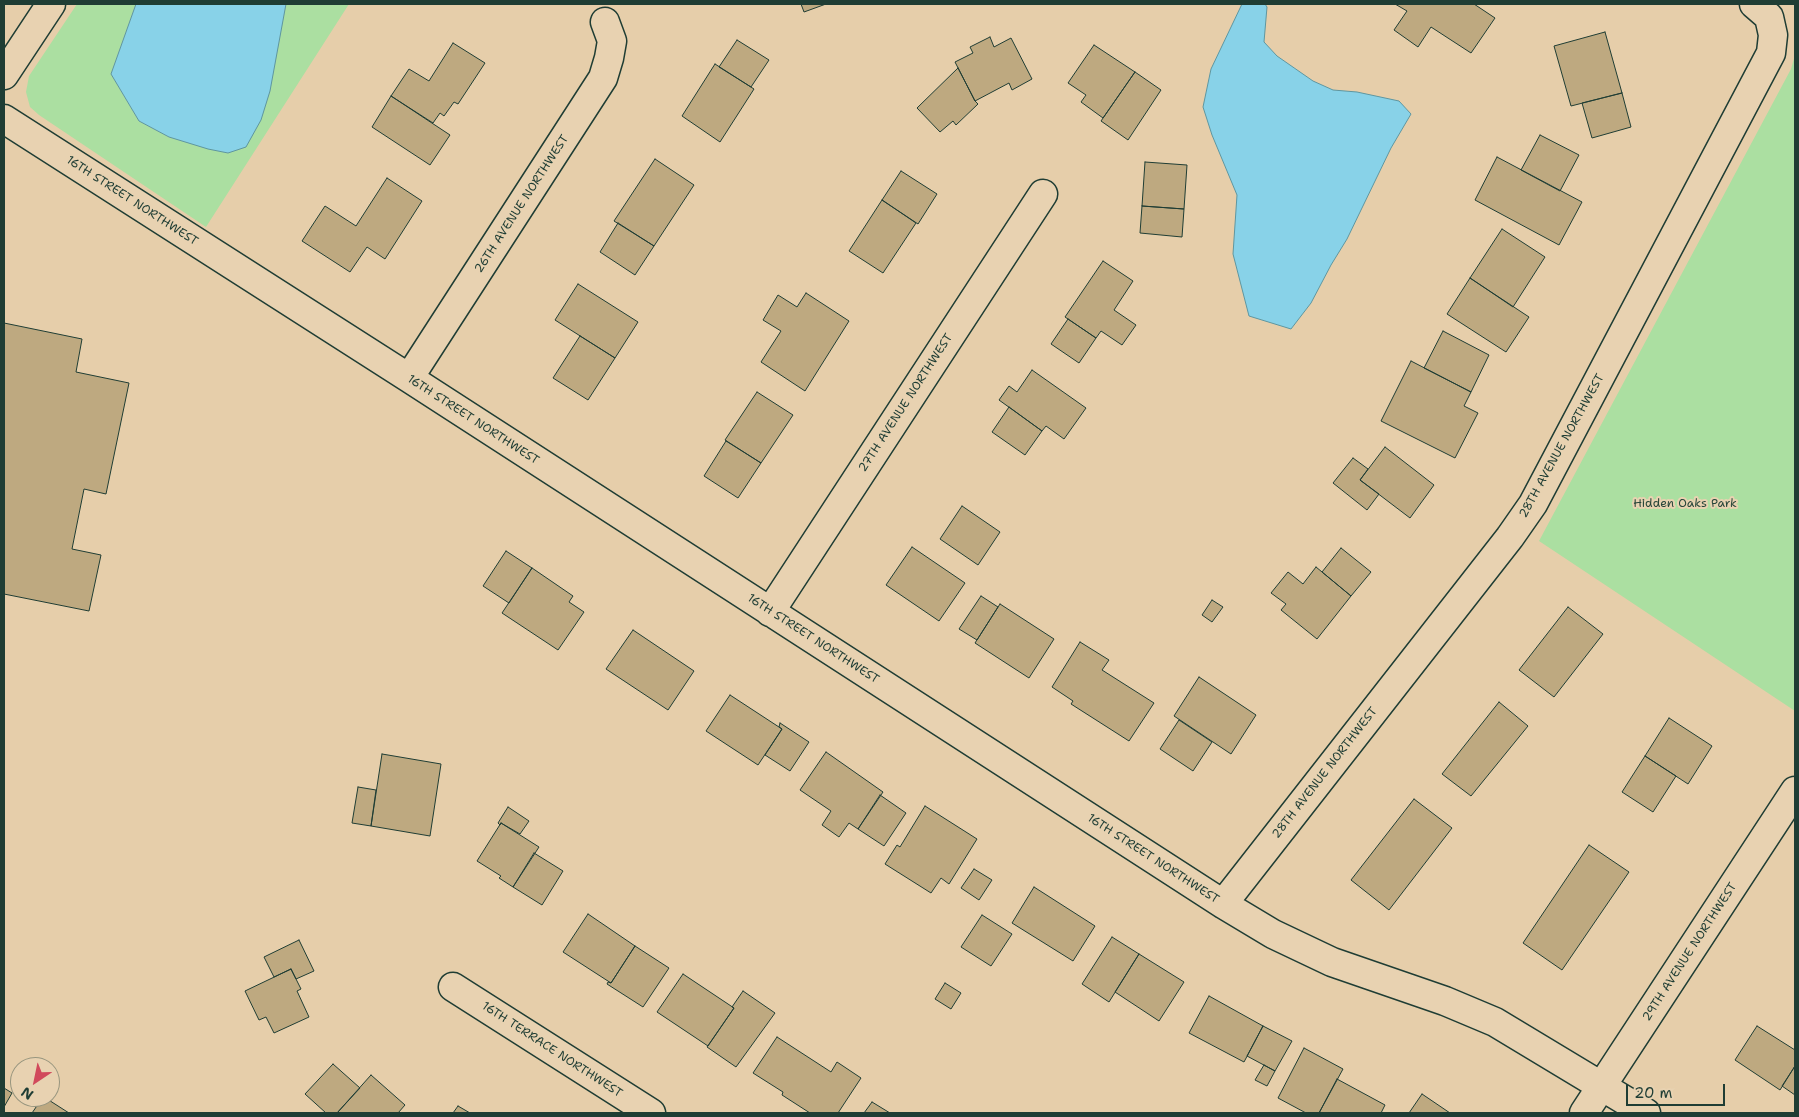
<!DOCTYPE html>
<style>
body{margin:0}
#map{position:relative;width:1799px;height:1117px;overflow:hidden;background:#e6ceaa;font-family:"Shantell Sans",sans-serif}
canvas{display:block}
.frame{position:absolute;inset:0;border:5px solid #1f3d34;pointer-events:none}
.north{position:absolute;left:10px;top:1057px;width:50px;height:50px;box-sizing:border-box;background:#e8d2b1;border:1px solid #98967f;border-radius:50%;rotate:214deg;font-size:14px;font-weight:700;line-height:20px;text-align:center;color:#1f3d34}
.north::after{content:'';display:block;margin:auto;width:18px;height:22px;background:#d1495b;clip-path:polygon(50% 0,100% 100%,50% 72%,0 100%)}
.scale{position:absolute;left:1626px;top:1084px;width:99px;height:22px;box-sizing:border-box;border:2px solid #1f3d34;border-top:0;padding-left:6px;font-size:15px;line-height:18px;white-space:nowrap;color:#1f3d34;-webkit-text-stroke:4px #e8d2b1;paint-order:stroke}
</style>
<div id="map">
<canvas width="1799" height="1117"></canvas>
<div class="frame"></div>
<div class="north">N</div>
<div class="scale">20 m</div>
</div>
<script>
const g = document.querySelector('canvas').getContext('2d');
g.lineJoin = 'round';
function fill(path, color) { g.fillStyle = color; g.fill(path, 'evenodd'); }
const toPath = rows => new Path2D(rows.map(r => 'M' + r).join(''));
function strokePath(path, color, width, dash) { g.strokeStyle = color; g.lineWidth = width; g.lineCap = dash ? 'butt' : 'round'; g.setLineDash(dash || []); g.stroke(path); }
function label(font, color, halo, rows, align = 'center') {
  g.font = font + ' "Shantell Sans",sans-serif'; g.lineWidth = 4; g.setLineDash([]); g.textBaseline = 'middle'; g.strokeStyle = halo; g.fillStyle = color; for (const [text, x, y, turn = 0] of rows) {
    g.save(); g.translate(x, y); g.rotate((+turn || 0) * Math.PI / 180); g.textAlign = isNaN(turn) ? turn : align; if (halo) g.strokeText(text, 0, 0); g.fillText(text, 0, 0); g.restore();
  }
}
const green = toPath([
 [77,4,136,4,111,74,139,121,169,137,228,153,281,27,286,4,349,4,206,227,39,115,30,107,26,92,29,76],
 [1795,55,1795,711,1539,541,1791,69]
]);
const water = toPath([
 [136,4,286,4,270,91,261,120,246,147,228,153,208,149,169,137,139,121,111,74,136,4],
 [1242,4,1265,4,1267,7,1264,42,1277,56,1313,81,1333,90,1357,92,1399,101,1411,114,1391,148,1347,239,1331,265,1311,303,1291,329,1249,316,1233,254,1237,195,1212,135,1203,107,1211,69,1242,4]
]);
const building = toPath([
 [801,4,826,4,804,12,801,4],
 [1395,4,1474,4,1495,18,1471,53,1431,27,1418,47,1394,30,1407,11,1395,4],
 [1605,32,1622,93,1571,106,1554,46,1605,32],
 [990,37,994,47,1011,38,1032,79,1012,90,1009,83,975,101,955,62,973,53,970,47,990,37],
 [737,40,769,60,751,87,719,67,737,40],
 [453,43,485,63,458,104,454,102,444,116,440,113,433,123,391,96,409,69,429,81,453,43],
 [1094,45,1135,72,1103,118,1081,102,1086,95,1068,83,1094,45],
 [715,64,754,89,720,142,682,116,715,64],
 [958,68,975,101,978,104,956,125,953,121,940,132,917,108,958,68],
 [1135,72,1161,90,1128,140,1101,121,1135,72],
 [1622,93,1631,127,1592,138,1582,103,1622,93],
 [391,96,450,135,430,165,372,127,391,96],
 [1540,135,1579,155,1560,191,1521,170,1540,135],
 [1497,157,1582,202,1559,245,1475,200,1497,157],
 [655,159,694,185,654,246,614,221,655,159],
 [1145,162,1187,165,1184,209,1142,206,1145,162],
 [901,171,937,194,918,224,882,200,901,171],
 [387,178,422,201,385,259,367,247,350,272,302,241,325,206,356,226,387,178],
 [882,200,916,223,883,273,849,251,882,200],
 [1142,206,1184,209,1182,237,1140,233,1142,206],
 [618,223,654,246,635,275,600,252,618,223],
 [1502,229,1545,257,1513,307,1470,278,1502,229],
 [1103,261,1133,281,1114,310,1136,325,1122,345,1101,331,1096,338,1065,317,1103,261],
 [1470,278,1529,317,1506,352,1447,314,1470,278],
 [578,284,638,322,615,358,555,320,578,284],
 [806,293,849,321,805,391,761,362,781,331,763,320,778,295,797,307,806,293],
 [1068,319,1096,338,1079,363,1051,344,1068,319],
 [4,323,82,339,76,372,129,383,106,494,84,489,72,549,101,555,89,611,4,594,4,323],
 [1443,331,1489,355,1471,392,1424,368,1443,331],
 [580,336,615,358,588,400,553,378,580,336],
 [1411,361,1471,392,1464,406,1478,413,1455,458,1381,421,1411,361],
 [1032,370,1086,408,1064,439,1046,426,1042,431,999,400,1009,386,1017,392,1032,370],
 [757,392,793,415,761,463,725,440,757,392],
 [1009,407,1042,431,1025,455,992,432,1009,407],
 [726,441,761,463,738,498,704,476,726,441],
 [1385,447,1434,485,1410,518,1360,480,1385,447],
 [1353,458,1368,469,1360,480,1379,494,1367,510,1333,483,1353,458],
 [962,506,1000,532,978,565,940,539,962,506],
 [912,547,965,583,939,621,886,585,912,547],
 [1341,548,1371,572,1351,596,1322,572,1341,548],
 [506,551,532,568,509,603,483,586,506,551],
 [1316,567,1351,596,1317,639,1281,610,1286,604,1271,593,1288,572,1303,584,1316,567],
 [532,568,573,596,569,602,584,612,558,650,502,613,532,568],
 [981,596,998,607,977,640,959,629,981,596],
 [1212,600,1223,607,1212,622,1202,615,1212,600],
 [1000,604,1054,639,1029,678,975,643,1000,604],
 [1568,607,1603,634,1554,697,1519,670,1568,607],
 [633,630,694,671,668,710,606,669,633,630],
 [1080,642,1109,660,1102,670,1154,703,1129,741,1071,704,1073,701,1052,687,1080,642],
 [1199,677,1256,715,1231,754,1174,716,1199,677],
 [730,695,782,729,758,765,706,731,730,695],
 [1499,702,1528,726,1471,796,1442,774,1499,702],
 [1669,718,1712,746,1688,784,1645,756,1669,718],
 [1179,720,1212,742,1193,771,1160,749,1179,720],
 [780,723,809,742,790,771,765,755,782,729,779,727,780,723],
 [826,752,883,792,858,829,849,823,839,837,822,825,831,811,800,790,826,752],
 [382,754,441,764,430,836,371,826,382,754],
 [1645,756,1676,776,1653,812,1622,792,1645,756],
 [358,787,376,790,371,826,352,823,358,787],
 [880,795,906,813,884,846,858,829,880,795],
 [1414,799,1452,828,1389,910,1351,880,1414,799],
 [925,806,977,839,949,884,941,878,931,893,885,864,897,845,900,847,925,806],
 [508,807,529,821,520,834,501,823,500,825,498,823,508,807],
 [501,823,539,847,513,887,499,878,501,876,477,861,501,823],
 [1589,845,1629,872,1562,970,1523,943,1589,845],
 [534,853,563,871,542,905,513,887,534,853],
 [974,869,992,880,979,900,961,888,974,869],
 [1034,887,1095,926,1073,961,1012,923,1034,887],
 [588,914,635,946,611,983,563,952,588,914],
 [982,915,1012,934,991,966,961,947,982,915],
 [1112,937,1139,954,1109,1002,1082,984,1112,937],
 [299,940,314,971,296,979,291,969,274,977,264,957,299,940],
 [635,946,669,968,643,1007,607,984,608,982,611,983,635,946],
 [1139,954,1184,982,1159,1021,1115,992,1139,954],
 [291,969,301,989,297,991,309,1017,274,1033,266,1017,259,1020,245,991,291,969],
 [683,974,734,1008,708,1046,657,1012,683,974],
 [945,983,961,993,951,1009,935,999,945,983],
 [743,991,775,1013,736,1067,707,1047,734,1008,732,1007,743,991],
 [1209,996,1263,1026,1244,1062,1189,1033,1209,996],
 [1263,1026,1292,1041,1275,1071,1247,1056,1263,1026],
 [1757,1026,1795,1050,1795,1066,1780,1090,1735,1060,1757,1026],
 [777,1037,831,1072,837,1062,861,1078,838,1113,810,1113,782,1095,783,1092,753,1073,777,1037],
 [1304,1048,1343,1069,1319,1113,1306,1113,1278,1098,1304,1048],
 [333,1064,360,1088,337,1113,326,1113,305,1094,333,1064],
 [1264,1065,1275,1071,1267,1086,1255,1080,1264,1065],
 [1795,1066,1795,1095,1782,1086,1795,1066],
 [371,1075,405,1105,398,1113,337,1113,371,1075],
 [1337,1079,1385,1105,1381,1113,1319,1113,1337,1079],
 [4,1088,12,1093,4,1107,4,1088],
 [1422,1094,1450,1113,1409,1113,1422,1094],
 [43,1097,44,1097,69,1113,32,1113,43,1097],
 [872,1102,890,1113,864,1113,872,1102],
 [458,1106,470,1113,453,1113,458,1106]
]);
const street = toPath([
 [4,119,409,378,1223,904,1273,934,1332,962,1445,1001,1495,1022,1646,1113],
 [409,378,603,78,609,58,612,41,605,22],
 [770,612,1043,194],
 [1223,904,1510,537,1533,504,1771,53,1773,35,1769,17,1754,4],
 [453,987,651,1113],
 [1584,1113,1795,791]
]);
const secondary = toPath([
 [4,75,51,4]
]);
const streetNames = [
 ["16TH STREET NORTHWEST",132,201,33],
 ["26TH AVENUE NORTHWEST",522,204,-57],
 ["27TH AVENUE NORTHWEST",906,403,-57],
 ["16TH STREET NORTHWEST",473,420,33],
 ["28TH AVENUE NORTHWEST",1562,446,-61],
 ["16TH STREET NORTHWEST",813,639,33],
 ["28TH AVENUE NORTHWEST",1325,773,-52],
 ["16TH STREET NORTHWEST",1153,859,33],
 ["29TH AVENUE NORTHWEST",1690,952,-57],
 ["16TH TERRACE NORTHWEST",552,1050,33]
];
const parkNames = [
 ["Hidden Oaks Park",1685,504]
];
fill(green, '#abdfa1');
fill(water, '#88d2e8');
strokePath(water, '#5e96a0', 1);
fill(building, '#bea980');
strokePath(building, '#1f3d34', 1);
strokePath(street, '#1f3d34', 31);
strokePath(secondary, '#1f3d34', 31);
strokePath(street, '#e8d2b1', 28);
strokePath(secondary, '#e8d2b1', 28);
label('12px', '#1f3d34', '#e8d2b1', streetNames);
label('12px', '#264539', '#e8d2b1', parkNames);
</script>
